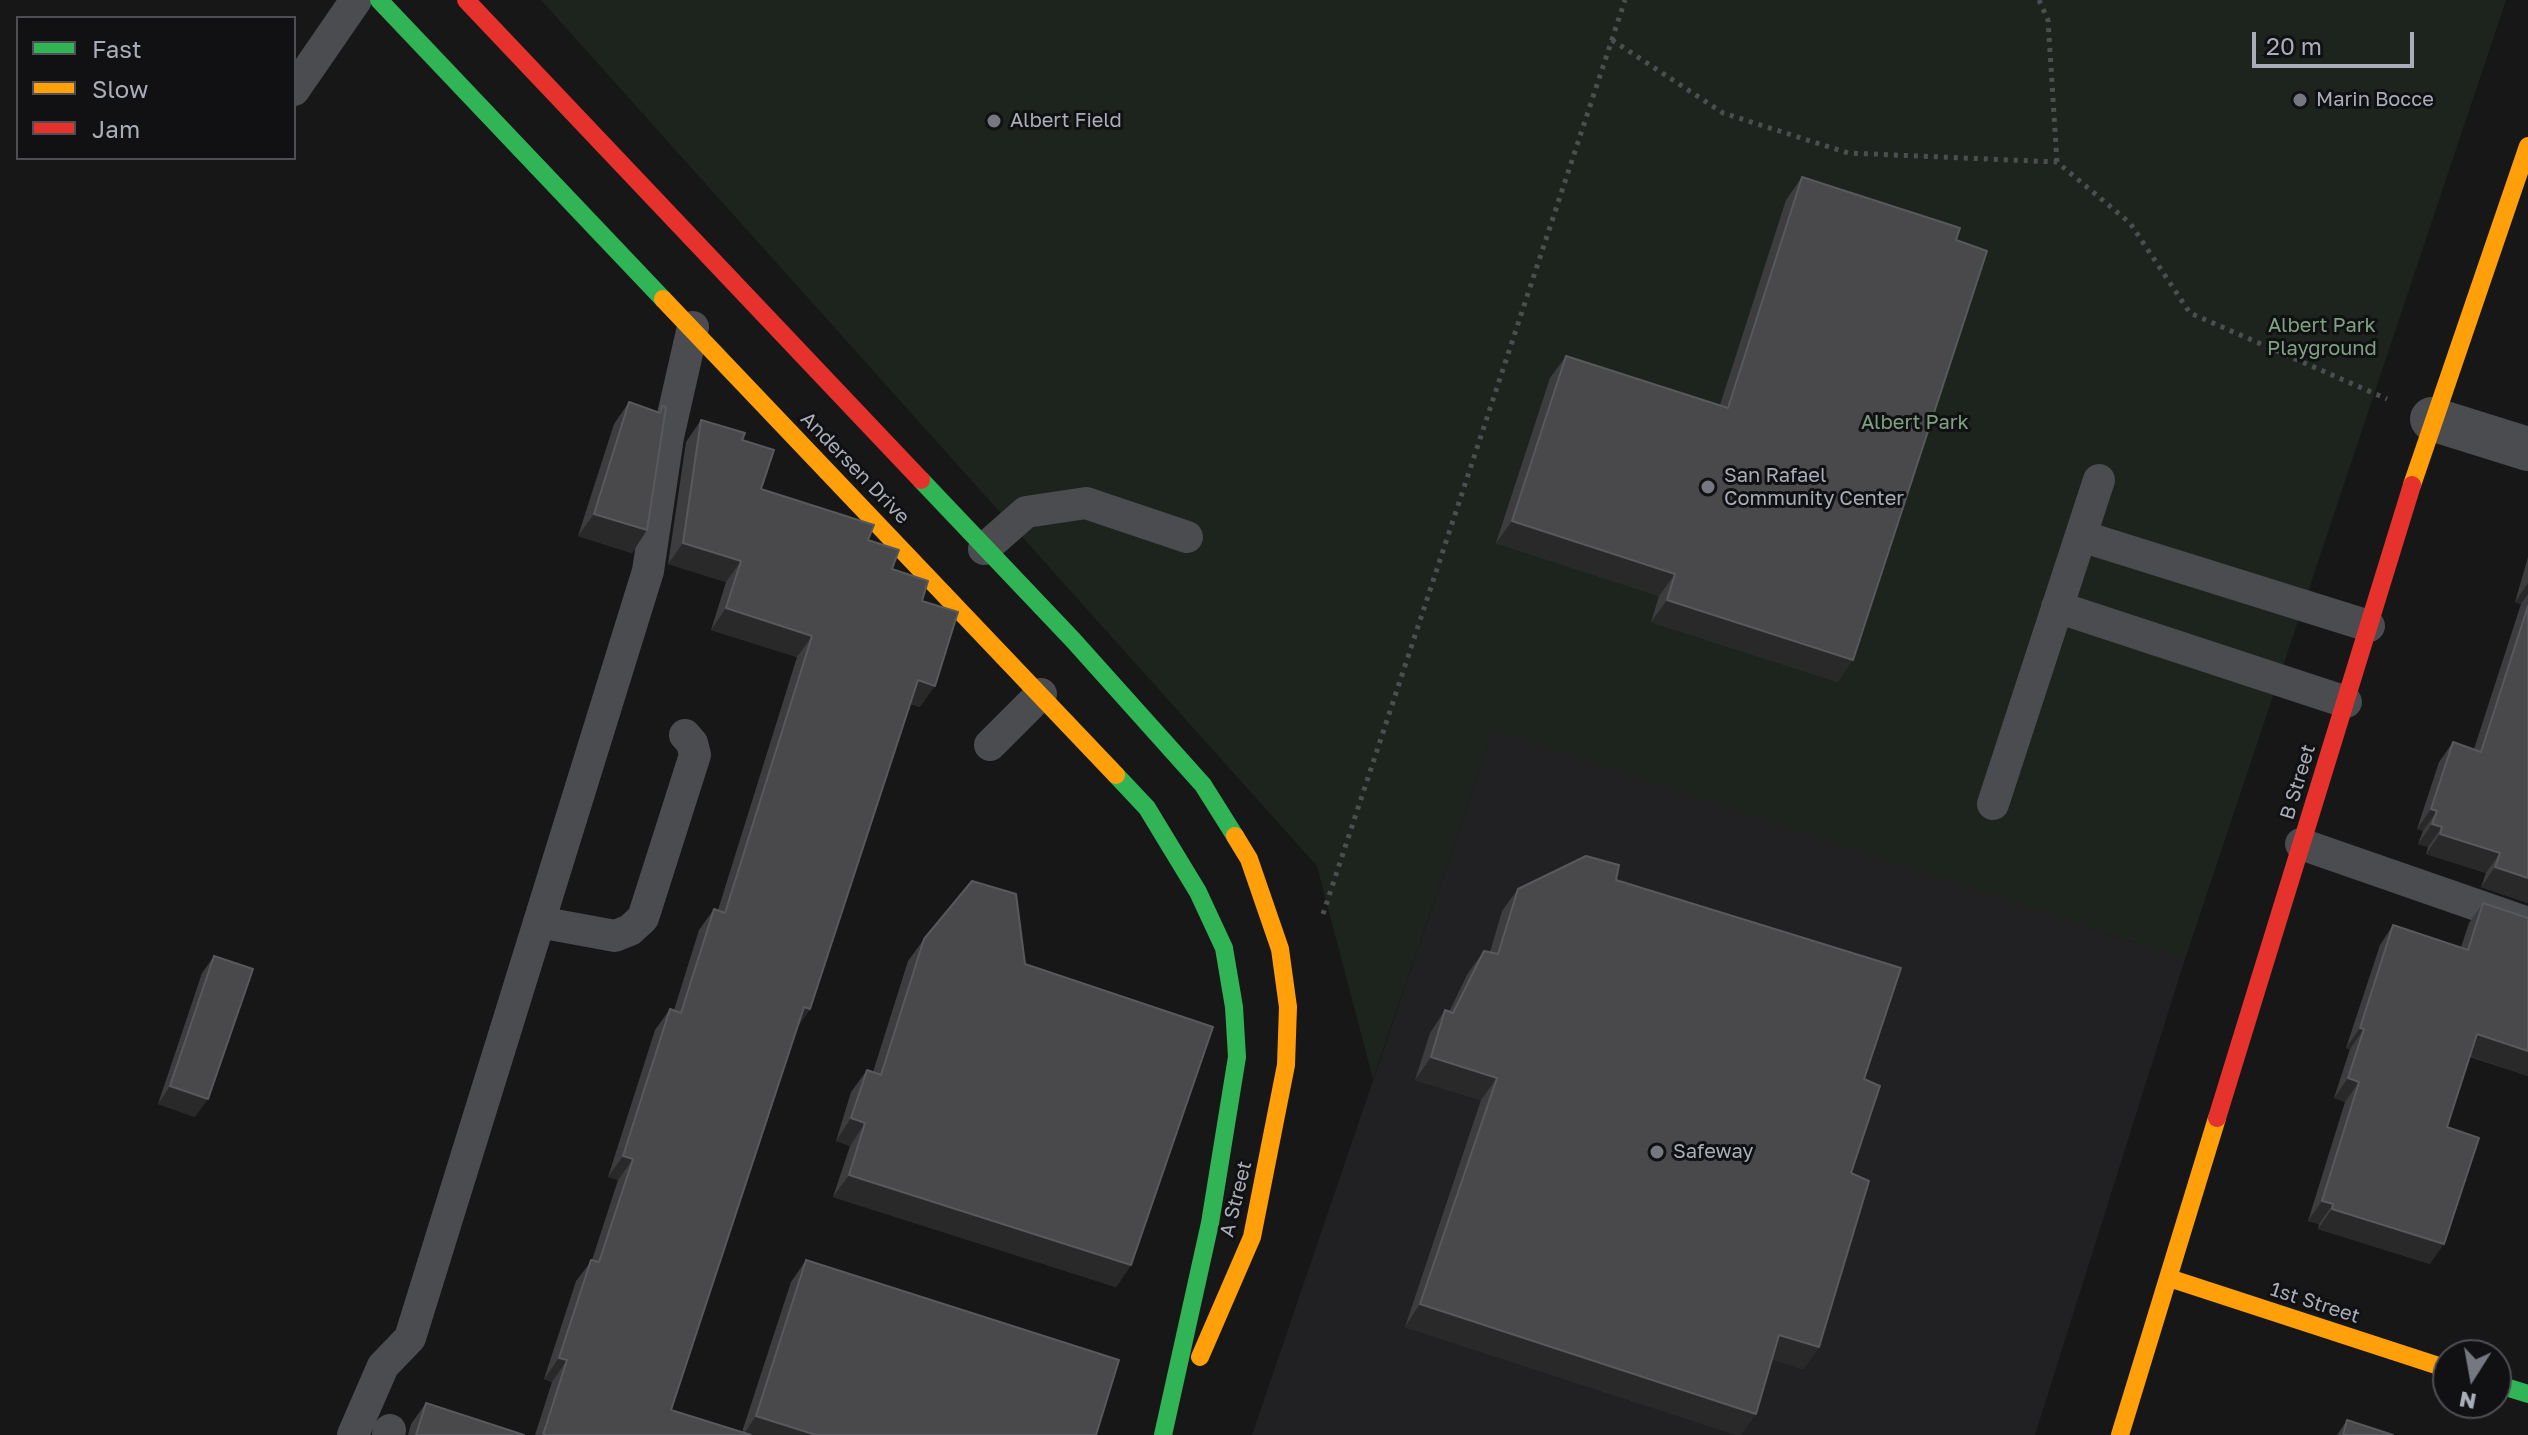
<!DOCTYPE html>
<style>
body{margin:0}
#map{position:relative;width:2528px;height:1435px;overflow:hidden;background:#171717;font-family:"Golos Text",sans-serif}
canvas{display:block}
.legend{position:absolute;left:16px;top:16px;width:280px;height:144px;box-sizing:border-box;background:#111113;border:2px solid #4d4f55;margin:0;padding:10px 14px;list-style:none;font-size:24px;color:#a8adb8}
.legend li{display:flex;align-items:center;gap:16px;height:40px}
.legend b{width:40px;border:2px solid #4d4f55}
.north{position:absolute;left:2432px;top:1339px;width:80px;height:80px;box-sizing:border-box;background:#111113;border:2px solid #4d4f55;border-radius:50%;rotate:191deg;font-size:22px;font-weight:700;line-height:32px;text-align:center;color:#a8adb8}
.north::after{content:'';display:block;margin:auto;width:28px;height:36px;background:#757880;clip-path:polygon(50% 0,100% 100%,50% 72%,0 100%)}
.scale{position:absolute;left:2252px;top:32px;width:162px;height:36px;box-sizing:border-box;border:4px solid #a8adb8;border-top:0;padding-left:10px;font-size:24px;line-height:28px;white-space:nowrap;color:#a8adb8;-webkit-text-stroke:6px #111113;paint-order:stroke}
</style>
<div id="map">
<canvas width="2528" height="1435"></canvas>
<ul class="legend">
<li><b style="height:10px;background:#30b455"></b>Fast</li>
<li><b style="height:10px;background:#ff9f0a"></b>Slow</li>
<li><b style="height:10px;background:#e5322d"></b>Jam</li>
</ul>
<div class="north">N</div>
<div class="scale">20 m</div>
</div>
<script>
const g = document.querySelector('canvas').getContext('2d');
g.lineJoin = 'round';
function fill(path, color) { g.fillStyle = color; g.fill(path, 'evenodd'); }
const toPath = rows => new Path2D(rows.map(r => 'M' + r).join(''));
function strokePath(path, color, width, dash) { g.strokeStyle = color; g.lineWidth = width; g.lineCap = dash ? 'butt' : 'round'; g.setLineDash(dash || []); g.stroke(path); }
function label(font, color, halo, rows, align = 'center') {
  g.font = font + ' "Golos Text",sans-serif'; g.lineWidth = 6; g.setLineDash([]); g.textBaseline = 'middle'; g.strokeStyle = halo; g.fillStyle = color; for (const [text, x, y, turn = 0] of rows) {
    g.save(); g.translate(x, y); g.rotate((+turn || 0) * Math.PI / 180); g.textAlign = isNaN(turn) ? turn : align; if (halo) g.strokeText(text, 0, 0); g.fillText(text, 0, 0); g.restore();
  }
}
const built = toPath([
 [1493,729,2185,959,2035,1435,1252,1435]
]);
const green = toPath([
 [541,0,2506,0,2185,959,1493,730,1373,1079,1317,866]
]);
const path = toPath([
 [2039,0,2048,20,2057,162],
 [1612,40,1723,113,1848,153,2057,162,2130,223,2190,313,2387,399],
 [1323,914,1625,0]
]);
const lane = toPath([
 [294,90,356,0],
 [2081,536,2369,626],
 [984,549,1026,512,1086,503,1187,537],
 [2057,607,2346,702],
 [990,745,1041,694],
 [1993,804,2099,480],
 [2301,844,2528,923],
 [539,922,615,936,630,930,643,918,695,755,692,743,685,735],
 [353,1435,383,1366,410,1338,648,571,668,437,693,327],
 [388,1435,390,1430]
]);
const street = toPath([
 [2432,419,2528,449]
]);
const fast = toPath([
 [379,0,663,299],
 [921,480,1073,640,1203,785,1235,836],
 [1116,775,1147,808,1198,892,1224,948,1234,1007,1237,1057,1210,1223,1163,1435],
 [2496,1384,2528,1394]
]);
const slow = toPath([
 [663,299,1116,775],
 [2412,485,2528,146],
 [2169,1278,2448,1369],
 [1200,1357,1252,1237,1286,1065,1288,1007,1280,949,1249,859,1235,836],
 [2120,1435,2217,1118]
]);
const jam = toPath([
 [466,0,921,480],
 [2217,1118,2412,485]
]);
const wall = toPath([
 [1802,177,1838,682,1651,622,1659,596,1496,543,1550,378,1566,356,1720,405,1786,200],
 [629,402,658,412,662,406,647,530,632,553,578,536,614,424],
 [701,420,742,440,761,489,868,540,892,569,922,601,920,707,910,704,810,1009,796,1029,671,1410,742,1432,791,1282,806,1260,1096,1435,535,1435,552,1382,544,1379,576,1281,592,1260,618,1180,608,1177,655,1030,670,1009,674,1010,699,930,714,909,718,910,797,657,711,630,726,582,668,564,686,442],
 [2528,557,2528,903,2481,887,2486,873,2426,854,2428,847,2418,844,2423,831,2417,829,2439,762,2453,742,2474,749,2521,604,2515,602],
 [1616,880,1864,1079,1851,1173,1819,1347,1803,1369,1772,1359,1741,1435,1737,1435,1405,1327,1481,1100,1415,1080,1430,1033,1445,1010,1449,1012,1468,973,1484,951,1490,952,1502,911,1518,889],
 [2483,903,2528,1076,2470,1057,2447,1127,2430,1264,2318,1229,2319,1224,2308,1221,2345,1102,2334,1098,2350,1049,2346,1048,2380,945,2393,925,2461,947,2469,923],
 [924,939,1025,964,1131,1265,1116,1287,833,1197,850,1146,836,1141,851,1092,867,1070,873,1072,908,961],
 [214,956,195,1117,158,1104,202,973],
 [426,1403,524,1435,408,1435,411,1424],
 [2347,1420,2393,1435,2337,1435]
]);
const shadedWall = toPath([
 [594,514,647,530,632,553,578,536],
 [1512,521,1675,574,1659,596,1496,543],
 [683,543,741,561,726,582,668,564],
 [2528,583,2528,594,2521,604,2515,602],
 [1667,600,1853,660,1838,682,1651,622],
 [726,608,812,636,797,657,711,630],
 [918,680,935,686,920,707,903,701],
 [2431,809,2437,811,2423,831,2417,829],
 [2432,824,2442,827,2428,847,2418,844],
 [2440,834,2500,853,2486,873,2426,854],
 [2495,867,2528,878,2528,903,2481,887],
 [804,1007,810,1009,795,1031],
 [2360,1028,2364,1029,2350,1049,2346,1048],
 [2477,1034,2528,1051,2528,1076,2463,1054],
 [1431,1057,1497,1078,1481,1100,1415,1080],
 [2348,1078,2359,1082,2345,1102,2334,1098],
 [170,1086,208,1099,195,1117,158,1104],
 [851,1118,865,1123,850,1146,836,1141],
 [623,1156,633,1159,618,1180,608,1177],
 [849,1175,1131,1265,1116,1287,833,1197],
 [2322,1201,2333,1204,2319,1224,2308,1221],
 [2332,1209,2444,1244,2430,1264,2318,1229],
 [1420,1304,1756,1414,1741,1435,1737,1435,1405,1327],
 [1779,1335,1819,1347,1803,1369,1763,1357],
 [559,1358,567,1360,552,1382,544,1379],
 [756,1416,816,1435,743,1435]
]);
const building = toPath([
 [1802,177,1960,228,1956,240,1987,251,1853,660,1667,600,1675,574,1512,521,1566,356,1728,408,1802,177],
 [629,402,660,413,662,406,666,407,647,530,594,514,629,402],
 [701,420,745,433,742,440,774,450,761,489,874,525,868,540,899,550,892,569,928,581,922,601,958,612,935,686,918,680,810,1009,804,1007,671,1410,751,1435,543,1435,567,1360,559,1358,591,1260,599,1262,633,1159,623,1156,670,1009,681,1013,714,909,725,913,812,636,726,608,741,561,683,543,701,420],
 [2528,606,2528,878,2495,867,2500,853,2440,834,2442,827,2432,824,2437,811,2431,809,2453,742,2481,752,2528,606],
 [1586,856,1619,865,1616,880,1901,968,1864,1079,1880,1086,1851,1173,1869,1181,1819,1347,1779,1335,1756,1414,1420,1304,1497,1078,1431,1057,1445,1010,1453,1013,1484,951,1498,954,1518,889,1586,856],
 [972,881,1016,894,1025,964,1213,1027,1131,1265,849,1175,865,1123,851,1118,867,1070,881,1075,924,939,972,881],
 [2483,903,2528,918,2528,1051,2477,1034,2447,1127,2479,1138,2444,1244,2332,1209,2333,1204,2322,1201,2359,1082,2348,1078,2364,1029,2360,1028,2393,925,2468,950,2483,903],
 [214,956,253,969,208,1099,170,1086,214,956],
 [806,1260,1119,1360,1096,1435,816,1435,756,1416,806,1260],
 [426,1403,524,1435,416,1435,426,1403],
 [2347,1420,2393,1435,2343,1435,2347,1420]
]);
const markers = [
 [2300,100,8,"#757880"],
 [994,121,8,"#757880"],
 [1708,487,8,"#757880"],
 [1657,1152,8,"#757880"]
];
const poiNames = [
 ["Marin Bocce",2316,100],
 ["Albert Field",1010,121],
 ["San Rafael",1724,476],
 ["Community Center",1724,499],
 ["Safeway",1673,1152]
];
const parkNames = [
 ["Albert Park",2322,326],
 ["Playground",2322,349],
 ["Albert Park",1915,423]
];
const streetNames = [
 ["Andersen Drive",855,468,46],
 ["B Street",2298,782,-73],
 ["A Street",1236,1199,-76],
 ["1st Street",2315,1303,18]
];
fill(built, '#212123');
fill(green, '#1d241e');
strokePath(path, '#4d4e52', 5, [4, 6]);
strokePath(lane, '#4b4c50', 32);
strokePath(street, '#4b4c50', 44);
strokePath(fast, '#30b455', 18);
strokePath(slow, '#ff9f0a', 18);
strokePath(jam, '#e5322d', 18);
fill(wall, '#3d3d3f');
fill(shadedWall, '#29292a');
fill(building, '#49494c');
strokePath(building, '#58595d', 2);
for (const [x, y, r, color] of markers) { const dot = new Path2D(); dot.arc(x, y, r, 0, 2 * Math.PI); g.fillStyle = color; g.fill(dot); strokePath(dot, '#111113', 3); }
label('20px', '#a8adb8', '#111113', poiNames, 'left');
label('20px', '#7fa381', '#111113', parkNames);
label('20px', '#a8adb8', '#111113', streetNames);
</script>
